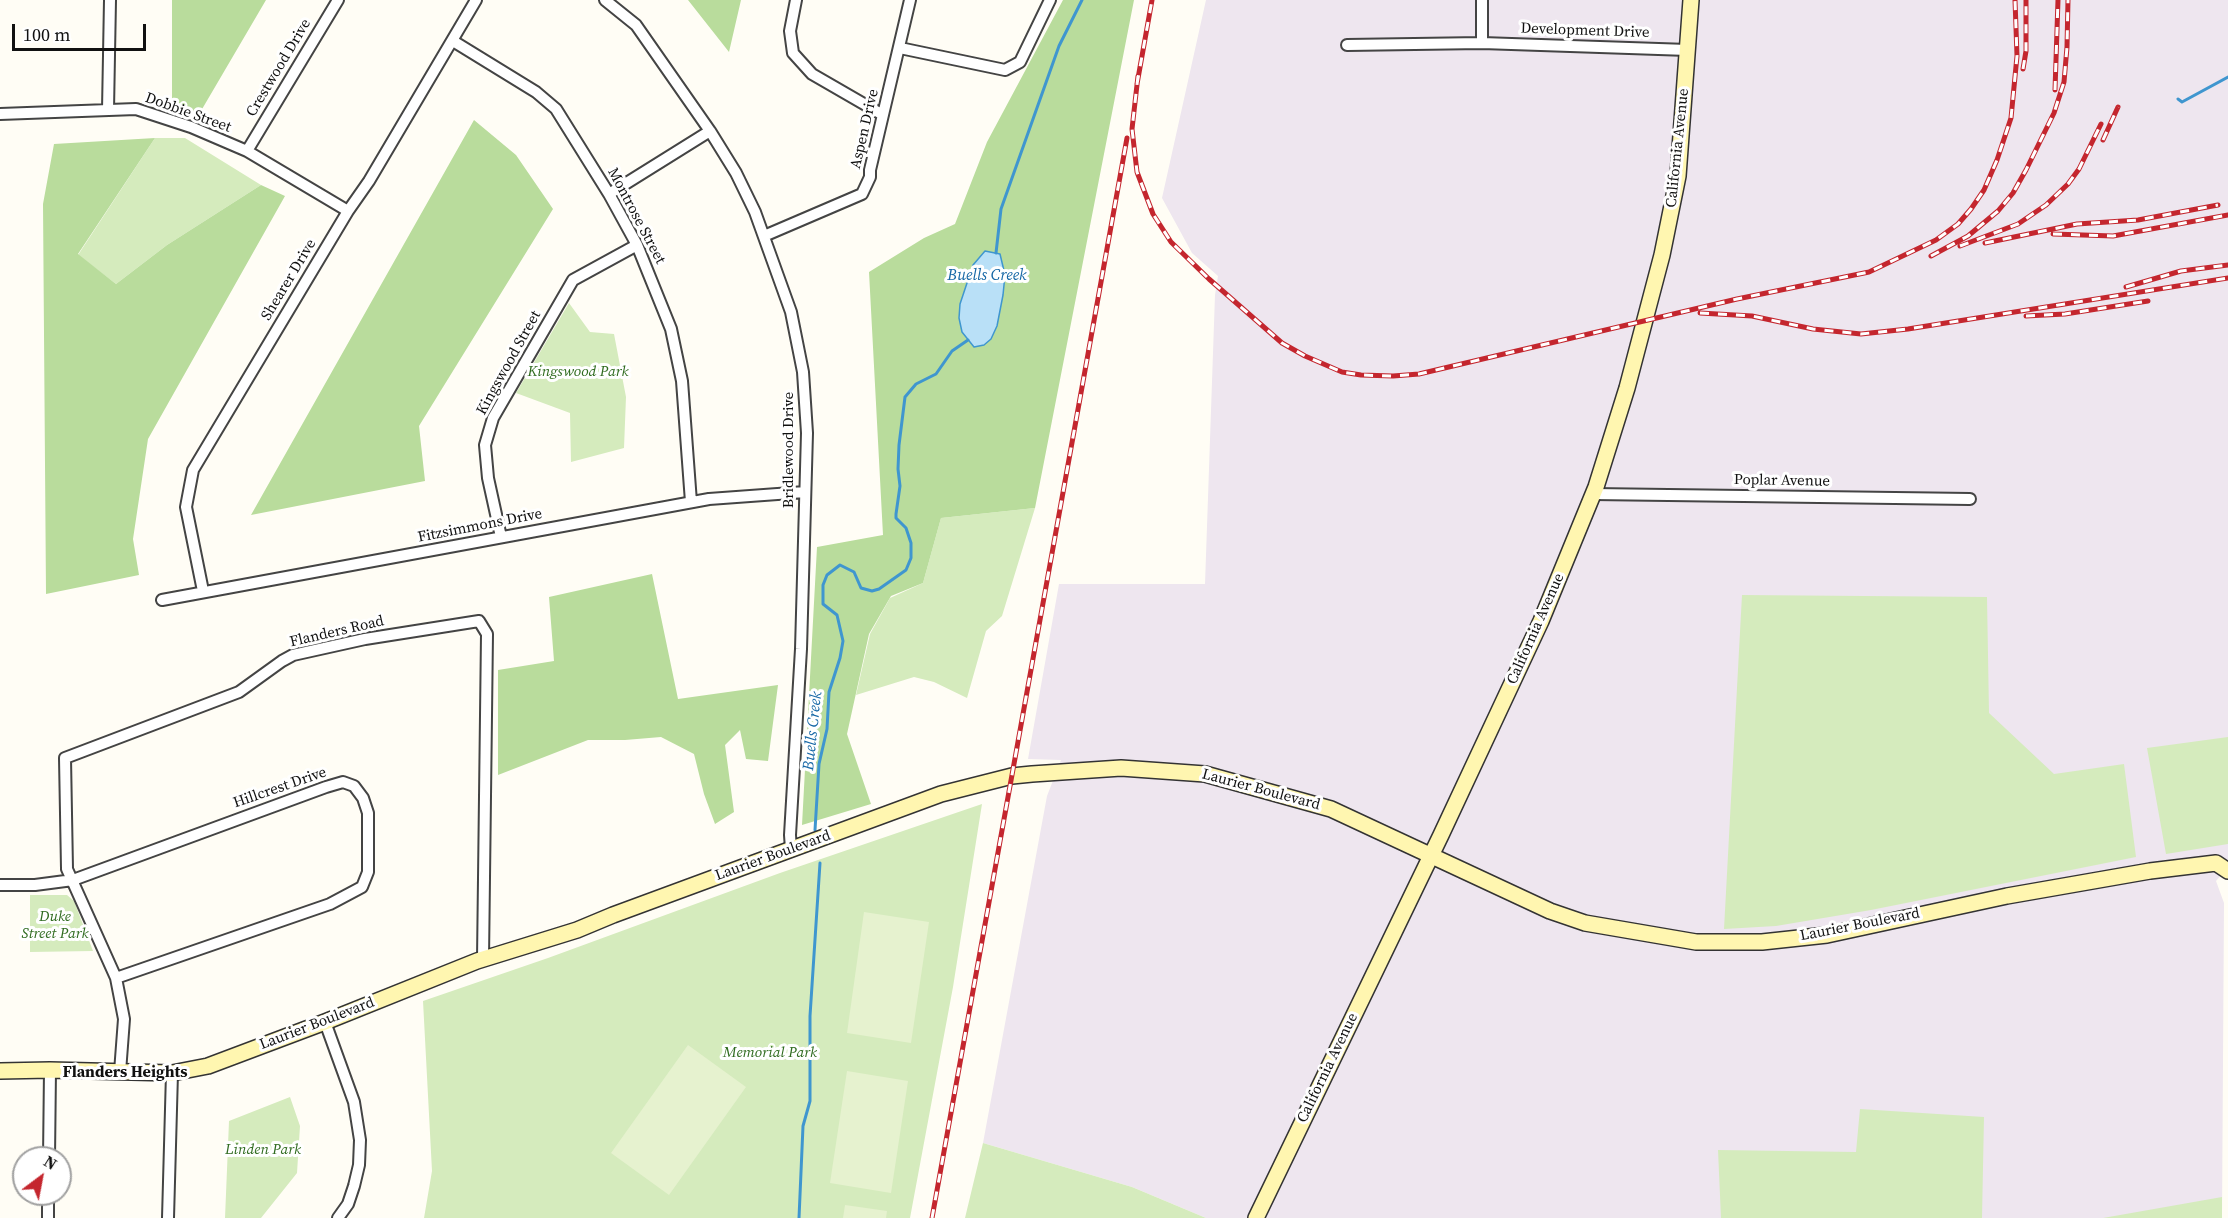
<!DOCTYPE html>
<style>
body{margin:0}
#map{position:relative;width:2228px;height:1218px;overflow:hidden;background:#fffdf5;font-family:"Source Serif 4",serif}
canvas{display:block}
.north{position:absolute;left:12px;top:1146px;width:60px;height:60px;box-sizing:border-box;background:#fff;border:2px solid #a0a0a0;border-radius:50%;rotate:32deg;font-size:16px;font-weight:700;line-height:24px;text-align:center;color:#111}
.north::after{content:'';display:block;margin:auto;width:21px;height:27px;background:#c4262e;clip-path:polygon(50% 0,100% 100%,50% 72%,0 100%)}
.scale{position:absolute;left:12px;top:24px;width:134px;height:27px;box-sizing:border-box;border:3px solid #111;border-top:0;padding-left:8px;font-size:18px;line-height:21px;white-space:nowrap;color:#111;-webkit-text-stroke:4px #fff;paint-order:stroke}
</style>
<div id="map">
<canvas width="2228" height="1218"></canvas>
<div class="north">N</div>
<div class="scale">100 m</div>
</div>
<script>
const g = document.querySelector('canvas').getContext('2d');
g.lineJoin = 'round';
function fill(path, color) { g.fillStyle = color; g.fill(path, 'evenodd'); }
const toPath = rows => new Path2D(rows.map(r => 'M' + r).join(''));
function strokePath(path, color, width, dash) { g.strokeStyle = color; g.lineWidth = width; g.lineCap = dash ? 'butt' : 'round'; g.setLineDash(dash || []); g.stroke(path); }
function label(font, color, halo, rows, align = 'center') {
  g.font = font + ' "Source Serif 4",serif'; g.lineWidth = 6; g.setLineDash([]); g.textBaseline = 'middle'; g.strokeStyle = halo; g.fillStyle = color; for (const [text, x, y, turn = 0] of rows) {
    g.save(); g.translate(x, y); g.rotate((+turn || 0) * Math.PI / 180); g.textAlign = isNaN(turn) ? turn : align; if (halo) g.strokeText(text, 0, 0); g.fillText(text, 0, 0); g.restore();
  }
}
const industrial = toPath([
 [1206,0,2228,0,2228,867,2216,881,2224,903,2222,1218,1206,1218,1132,1187,983,1143,1047,796,1061,760,1028,759,1059,584,1205,584,1215,295,1218,276,1192,253,1162,198]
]);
const green = toPath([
 [155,138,185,138,261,185,167,245,116,284,78,255],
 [569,303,590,332,614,334,626,397,624,448,571,462,570,413,516,393],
 [1035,508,1002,616,986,631,967,698,934,682,914,677,856,695,870,634,890,598,923,583,941,518],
 [1742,595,1987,597,1989,713,2054,774,2124,764,2136,857,1871,910,1776,926,1724,929],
 [2228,737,2228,844,2166,854,2147,748],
 [982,804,953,987,910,1218,424,1218,432,1171,423,1001,548,958,780,873],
 [30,895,67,895,74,901,93,951,30,952],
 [290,1097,300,1126,297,1173,261,1218,225,1218,229,1121],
 [1860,1109,1984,1117,1982,1218,1721,1218,1718,1150,1856,1152],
 [983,1143,1132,1187,1206,1218,965,1218],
 [2222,1197,2222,1218,2103,1218]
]);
const forest = toPath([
 [172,0,266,0,198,116,172,101],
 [688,0,741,0,729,52],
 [1063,0,1134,0,1035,508,941,518,923,583,891,596,869,634,847,734,871,804,802,825,817,547,883,535,869,272,924,238,955,224,987,142],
 [474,120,516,155,553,209,419,426,425,481,251,515],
 [155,138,78,254,116,284,167,245,261,185,285,196,148,439,133,539,139,575,46,594,43,204,54,144],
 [652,574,678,699,778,685,768,761,746,759,740,730,725,745,734,812,715,824,704,794,694,754,661,737,625,740,588,740,498,775,498,670,554,661,549,597]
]);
const pitch = toPath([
 [864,912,929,922,911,1043,847,1033],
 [688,1045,746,1087,669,1195,611,1153],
 [847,1071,908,1081,891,1193,830,1183],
 [845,1205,887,1211,886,1218,843,1218]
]);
const water = toPath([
 [985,251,1000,254,1005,275,1003,295,997,326,991,339,984,345,974,347,962,332,959,318,960,304,973,265,985,251]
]);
const stream = toPath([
 [2178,99,2182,102,2228,77],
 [996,253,1001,209,1059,46,1082,0],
 [815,830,819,764,827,729,829,692,840,658,843,641,837,615,823,604,823,585,827,575,840,565,854,572,861,588,872,591,879,589,906,570,911,558,911,543,906,528,896,518,896,514,900,486,898,469,899,445,905,397,916,384,936,374,952,351,968,340],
 [799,1218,803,1126,810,1101,810,1016,820,863]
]);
const street = toPath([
 [605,0,636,25,710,131,736,173,755,212,791,312,803,372,807,433,801,649,790,835,791,849],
 [796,0,790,31,793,53,812,74,883,115],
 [453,41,536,92,556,109,609,194,637,245,671,329,682,381,691,502],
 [1482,43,1482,0],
 [1347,45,1482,43,1688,50],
 [900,48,1005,70,1020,62,1050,0],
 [108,110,110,0],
 [0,114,136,109,191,127,247,151,348,211],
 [247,151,338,0],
 [609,194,710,131],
 [764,236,862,194,870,177,870,170,910,0],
 [1593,494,1970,499],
 [501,537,488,478,485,445,493,418,573,280,637,245],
 [203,591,186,507,193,470,348,211,369,181,476,0],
 [162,600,709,499,805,492],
 [0,885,35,885,73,880,326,787,343,782,354,786,363,798,368,813,368,872,362,887,330,904,116,978],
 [325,1022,354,1102,360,1140,359,1165,354,1186,348,1204,338,1218],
 [120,1072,124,1019,116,978,67,869,65,758,239,692,282,661,293,655,365,639,479,621,487,634,483,959],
 [49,1158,50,1070],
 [48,1218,48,1194],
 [168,1218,172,1073]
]);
const secondary = toPath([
 [0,1071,50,1070,172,1073,208,1066,325,1022,477,961,577,930,613,915,941,794,1012,776,1032,774,1121,768,1205,774,1331,809,1550,911,1585,923,1696,942,1762,942,1827,935,2007,896,2150,871,2216,863,2228,871],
 [1256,1218,1441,835,1541,621,1596,487,1627,388,1662,255,1678,176,1691,0]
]);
const rail = toPath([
 [2023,69,2026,51,2026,0],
 [1138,76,1132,129,1137,172,1153,214,1171,242,1209,279,1282,343,1305,356,1342,372,1361,375,1393,376,1419,374,1737,299,1869,272,1936,240,1958,224,1971,209,1984,190,1997,160,2011,118,2017,56,2015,0],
 [1137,84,1152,0],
 [2055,90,2058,0],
 [2103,140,2118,107],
 [2053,234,2113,236,2228,215],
 [1985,243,2077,224,2138,220,2218,205],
 [1960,246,2018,224,2046,205,2068,184,2079,169,2101,124],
 [1931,256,1968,236,1998,211,2013,193,2026,170,2054,113,2064,82,2067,47,2068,0],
 [2126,287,2181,271,2228,265],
 [1700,313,1752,316,1813,329,1861,334,1908,329,2228,278],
 [2026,316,2065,314,2148,301],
 [932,1218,1127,138]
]);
const streetNames = [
 ["Development Drive",1585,31,2],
 ["Crestwood Drive",279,68,-59],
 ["Dobbie Street",188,113,20],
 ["Aspen Drive",865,129,-77],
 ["California Avenue",1678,148,-84],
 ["Montrose Street",636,216,62],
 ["Shearer Drive",289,280,-59],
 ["Kingswood Street",509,363,-61],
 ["Bridlewood Drive",789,450,-90],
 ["Poplar Avenue",1782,481,1],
 ["Fitzsimmons Drive",480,526,-11],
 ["California Avenue",1536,629,-66],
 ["Flanders Road",337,632,-13],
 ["Hillcrest Drive",280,788,-19],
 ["Laurier Boulevard",1261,790,15],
 ["Laurier Boulevard",773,856,-20],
 ["Laurier Boulevard",1860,925,-11],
 ["Laurier Boulevard",317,1024,-21],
 ["California Avenue",1328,1068,-64]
];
const parkNames = [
 ["Kingswood Park",578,372],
 ["Duke",55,917],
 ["Street Park",55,934],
 ["Memorial Park",770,1053],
 ["Linden Park",263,1150]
];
const waterNames = [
 ["Buells Creek",987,276],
 ["Buells Creek",813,731,-84]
];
const neighbourhoodNames = [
 ["Flanders Heights",125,1073]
];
fill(industrial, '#eee6ef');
fill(green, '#d5ebbd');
fill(forest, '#b9dc9c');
fill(pitch, '#e6f2cf');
fill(water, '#b9e0f7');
strokePath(water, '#3f96cf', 1.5);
strokePath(stream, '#3f96cf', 3);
strokePath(street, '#444', 14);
strokePath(secondary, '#333', 18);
strokePath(street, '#fff', 10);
strokePath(secondary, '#fff6b0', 15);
strokePath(rail, '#c4262e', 5);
strokePath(rail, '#fff', 3, [9]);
label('15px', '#111', '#fff', streetNames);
label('italic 15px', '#2f6b1f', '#fff', parkNames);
label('italic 16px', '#1768a6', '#fff', waterNames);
label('bold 16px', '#111', '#fff', neighbourhoodNames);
</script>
